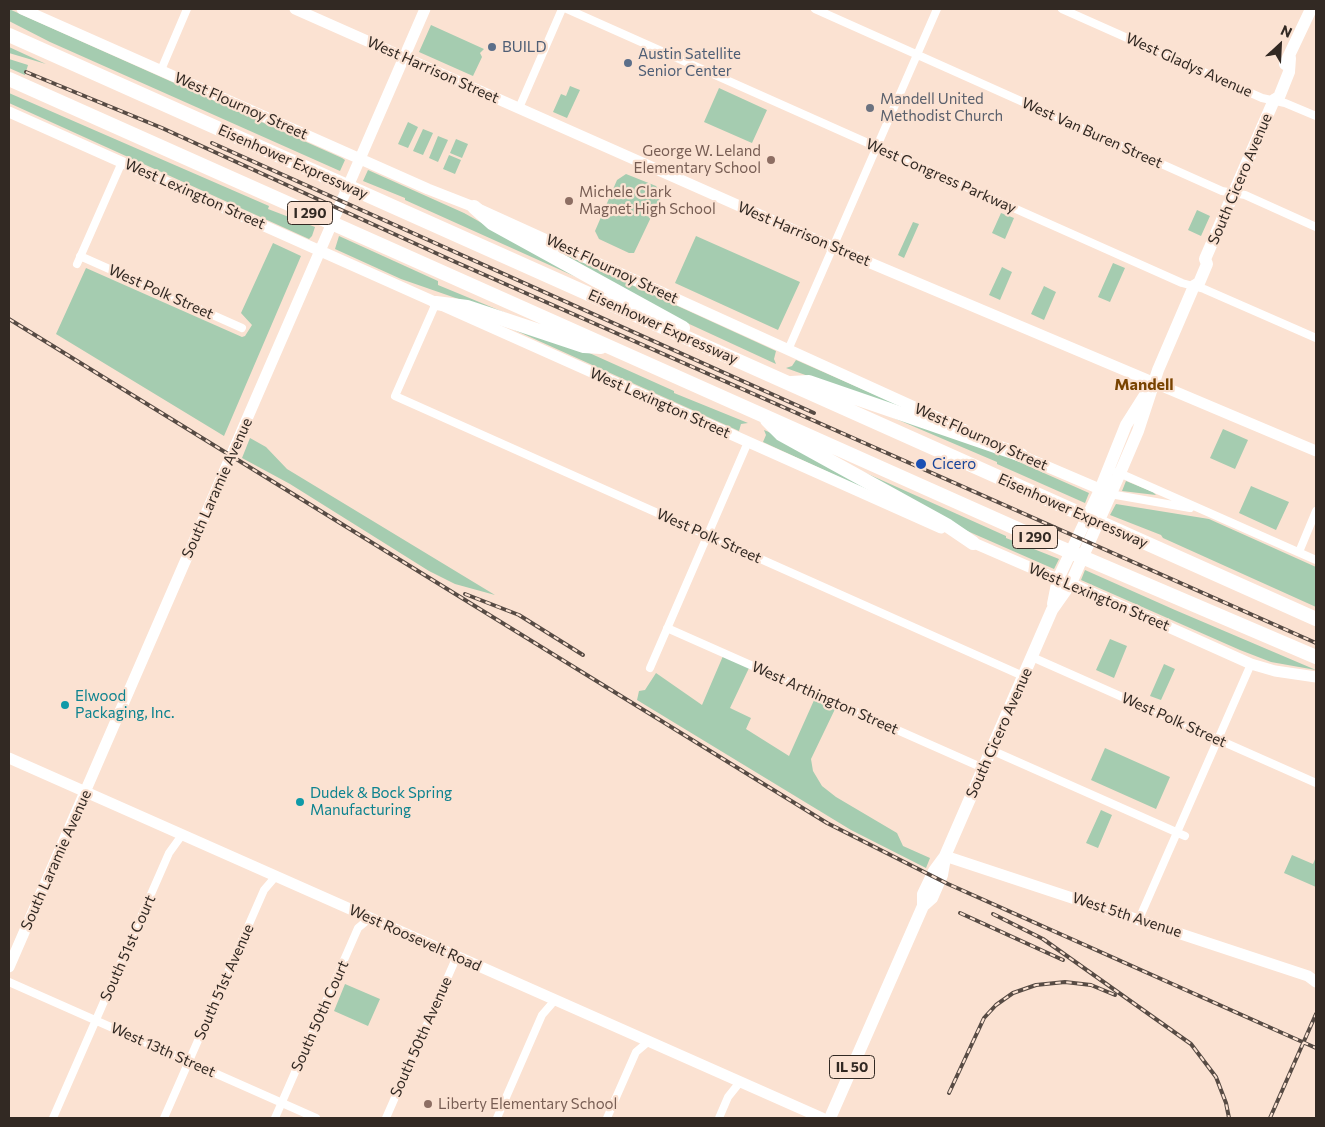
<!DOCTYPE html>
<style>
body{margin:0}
#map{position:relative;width:1325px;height:1127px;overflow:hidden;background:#fbe2d2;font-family:Commissioner,sans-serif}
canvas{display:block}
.frame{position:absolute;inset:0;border:10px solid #322923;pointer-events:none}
.north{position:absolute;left:1255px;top:20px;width:50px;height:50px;-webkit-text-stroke:4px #fbe2d2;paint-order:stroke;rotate:25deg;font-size:14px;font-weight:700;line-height:20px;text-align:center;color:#322923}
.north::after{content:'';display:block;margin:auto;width:18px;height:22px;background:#322923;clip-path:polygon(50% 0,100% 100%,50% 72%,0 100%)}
</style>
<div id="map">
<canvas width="1325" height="1127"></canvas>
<div class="frame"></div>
<div class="north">N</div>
</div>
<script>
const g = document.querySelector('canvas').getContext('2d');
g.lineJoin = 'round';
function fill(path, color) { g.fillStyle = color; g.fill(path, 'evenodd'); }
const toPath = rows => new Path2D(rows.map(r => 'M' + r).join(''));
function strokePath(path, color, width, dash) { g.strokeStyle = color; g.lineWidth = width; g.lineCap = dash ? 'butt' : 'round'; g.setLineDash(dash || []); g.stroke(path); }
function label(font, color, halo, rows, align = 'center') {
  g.font = font + ' Commissioner,sans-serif'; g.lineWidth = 4.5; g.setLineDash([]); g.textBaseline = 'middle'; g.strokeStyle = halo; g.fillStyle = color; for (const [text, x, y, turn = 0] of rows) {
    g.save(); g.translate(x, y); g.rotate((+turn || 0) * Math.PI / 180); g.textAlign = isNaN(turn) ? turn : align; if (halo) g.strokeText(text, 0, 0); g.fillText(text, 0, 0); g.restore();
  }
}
const green = toPath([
 [9,9,342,158,345,160,340,171,50,42,9,21],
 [431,25,484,49,480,53,482,57,473,76,419,52],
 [9,47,46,64,9,53],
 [9,59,28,65,25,75,9,68],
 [570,86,580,90,567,118,553,112,561,94,566,96],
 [719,88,767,110,752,143,704,122],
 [9,93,269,206,268,209,315,227,312,236,309,239,9,103],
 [408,122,418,127,408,148,398,144],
 [423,129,433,133,423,155,413,151],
 [438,136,448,140,438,162,429,158],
 [456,139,468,144,462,158,450,153],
 [449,155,461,160,455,174,443,169],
 [368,170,464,213,585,281,405,200,405,198,363,181],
 [626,174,656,186,662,194,634,253,629,253,599,239,595,231,617,180],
 [1197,210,1210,216,1201,236,1188,230],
 [1001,213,1014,218,1005,239,992,233],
 [913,222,919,224,904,258,898,255],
 [516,232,776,351,774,359,776,364,659,310],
 [339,236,438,281,438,285,542,328,401,279,335,249],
 [696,236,800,282,778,330,675,283],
 [273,243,301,256,224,436,56,334,86,268,242,337,245,336,252,325,241,313],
 [1113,263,1125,268,1110,302,1098,297],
 [1002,267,1012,272,1000,300,989,295],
 [1044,286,1056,292,1044,320,1031,314],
 [490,319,576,347,674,391,674,393,748,423,741,424,739,431],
 [796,360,944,425,786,368,792,366],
 [889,416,1001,454,1089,493,1085,503,997,464,997,462],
 [1223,429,1248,440,1235,469,1210,458],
 [764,430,776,435,913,511,763,442,766,435],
 [250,438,266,447,287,469,495,595,455,584,429,571,290,484,242,458],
 [859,470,1006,536,1006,538,1059,559,1054,569,965,530],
 [1126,481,1153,492,1156,495,1122,491],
 [1251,486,1289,502,1276,530,1239,513],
 [1116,504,1209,519,1316,567,1316,607,1163,538,1161,535,1110,515],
 [1085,570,1175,610,1316,670,1271,662,1240,650,1081,580],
 [1110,639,1127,646,1114,678,1096,670],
 [723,656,749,668,730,708,751,718,746,729,789,756,815,698,836,707,811,759,813,771,822,786,836,797,897,833,903,846,930,858,926,868,851,830,637,700,639,691,645,690,656,673,702,705],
 [1164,664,1175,669,1161,700,1150,696],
 [1105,748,1170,777,1156,809,1091,780],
 [1101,810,1112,815,1098,848,1086,843],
 [1292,855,1313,864,1316,857,1316,887,1284,873],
 [345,984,380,999,368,1026,334,1011]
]);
const street = toPath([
 [567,9,1182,283,1204,289,1316,338],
 [815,9,1222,191,1245,195,1316,227],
 [1062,9,1262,98,1285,103,1316,116],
 [161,70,187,9],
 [519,108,562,9],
 [80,256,242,328],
 [77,264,122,162],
 [436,303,395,396,1023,676],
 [788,350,937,9],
 [1117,472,1316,560],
 [1110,494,1190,508],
 [1299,552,1316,511],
 [667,628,983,768],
 [1032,657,1316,783],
 [650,668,748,442],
 [991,750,1185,836],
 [1139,919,1251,664],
 [9,982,316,1118],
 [53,1118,169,853,182,835],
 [164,1118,264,890,276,876],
 [275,1118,358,928,370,918],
 [386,1118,457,956],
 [497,1118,542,1015,555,1000],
 [607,1118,636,1052,649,1041],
 [719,1118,728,1097,740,1082]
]);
const secondary = toPath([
 [22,9,428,189,474,207,965,430],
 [295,9,823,243,1316,451],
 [9,112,941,528],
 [1013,452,1109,493],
 [967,540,1050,576,1079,587,1251,664,1275,671,1316,677],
 [9,758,822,1118],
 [945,856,1308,976,1316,982],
 [9,967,425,9]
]);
const primary = toPath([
 [1285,64,1311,9],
 [1053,604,1058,579,1100,490,1126,425,1145,395],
 [923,906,932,898,942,875,945,858],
 [830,1118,923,906,923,894,934,871,945,856,1052,610,1071,583,1120,473,1138,431,1158,370,1194,286,1199,283,1207,264,1205,259,1274,100,1279,97,1289,72,1290,58]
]);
const highway = toPath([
 [9,35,1316,619],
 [9,79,1040,539,1316,657],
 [474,207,492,223,683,328],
 [436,303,467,307,584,346,601,347],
 [791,383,809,382,1021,455],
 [767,420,781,434,948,526,973,543]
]);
const rail = toPath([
 [26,72,162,128,451,260,1316,643],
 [212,143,814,413],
 [9,319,827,823,948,884,1316,1048],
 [465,594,519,615,583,655],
 [960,913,1063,960],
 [993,914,1043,939,1191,1044,1216,1077,1226,1103,1229,1118],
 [949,1093,984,1018,996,1005,1013,993,1036,985,1065,982,1091,985,1115,995],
 [1270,1118,1316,1014]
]);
const markers = [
 [492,47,5,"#5c6f8a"],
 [628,63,5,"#5c6f8a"],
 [870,108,5,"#6b7280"],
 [771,160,5,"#8d6e63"],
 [569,201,5,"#8d6e63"],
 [921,464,6,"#1a4fb4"],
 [65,705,5,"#0f9aa8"],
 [300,802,5,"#0f9aa8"],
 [428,1104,5,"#8d6e63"]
];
const shields = [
 [310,213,45],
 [1035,537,45],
 [852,1067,45]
];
const shieldNames = [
 ["I 290",310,213],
 ["I 290",1035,537],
 ["IL 50",852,1067]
];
const serviceNames = [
 ["BUILD",502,47],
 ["Austin Satellite",638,54],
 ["Senior Center",638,71]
];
const streetNames = [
 ["West Gladys Avenue",1189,65,24],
 ["West Harrison Street",433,70,24],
 ["West Flournoy Street",241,106,24],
 ["West Van Buren Street",1092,133,24],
 ["Eisenhower Expressway",293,162,24],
 ["West Congress Parkway",941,176,24],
 ["South Cicero Avenue",1240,179,-67],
 ["West Lexington Street",195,194,24],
 ["West Harrison Street",804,234,23],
 ["West Flournoy Street",612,269,25],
 ["West Polk Street",161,292,24],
 ["Eisenhower Expressway",663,327,24],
 ["West Lexington Street",660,403,24],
 ["West Flournoy Street",981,437,24],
 ["South Laramie Avenue",217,488,-66],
 ["Eisenhower Expressway",1073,511,24],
 ["West Polk Street",709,536,24],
 ["West Lexington Street",1099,597,23],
 ["West Arthington Street",825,698,24],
 ["West Polk Street",1174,720,24],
 ["South Cicero Avenue",999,733,-66],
 ["South Laramie Avenue",56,860,-66],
 ["West 5th Avenue",1127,915,18],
 ["West Roosevelt Road",415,938,24],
 ["South 51st Court",128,948,-66],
 ["South 51st Avenue",224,982,-66],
 ["South 50th Court",320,1016,-66],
 ["South 50th Avenue",421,1037,-66],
 ["West 13th Street",163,1050,24]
];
const worshipNames = [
 ["Mandell United",880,99],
 ["Methodist Church",880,116]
];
const educationNames = [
 ["George W. Leland",761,151,"right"],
 ["Elementary School",761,168,"right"],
 ["Michele Clark",579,192],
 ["Magnet High School",579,209],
 ["Liberty Elementary School",438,1104]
];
const transitNames = [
 ["Cicero",932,464]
];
const cultureNames = [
 ["Elwood",75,696],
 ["Packaging, Inc.",75,713],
 ["Dudek & Bock Spring",310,793],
 ["Manufacturing",310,810]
];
const neighbourhoodNames = [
 ["Mandell",1144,385]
];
fill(green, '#a5ccb0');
strokePath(street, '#fff', 8);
strokePath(secondary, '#fff', 11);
strokePath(primary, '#fff', 12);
strokePath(highway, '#fff', 14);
strokePath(rail, '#574b44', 4);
strokePath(rail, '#fbe2d2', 2, [5.5]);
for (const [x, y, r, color] of markers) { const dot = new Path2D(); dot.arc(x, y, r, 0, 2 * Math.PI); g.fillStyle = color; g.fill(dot); strokePath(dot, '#fbe2d2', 2); }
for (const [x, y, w] of shields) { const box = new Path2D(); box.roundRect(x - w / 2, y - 11.5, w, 23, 4); g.fillStyle = '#fbe2d2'; g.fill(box); strokePath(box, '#322923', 1); }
label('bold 14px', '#322923', null, shieldNames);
label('15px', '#4e5e75', '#fbe2d2', serviceNames, 'left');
label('15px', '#322923', '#fbe2d2', streetNames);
label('15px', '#5b616d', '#fbe2d2', worshipNames, 'left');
label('15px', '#785e54', '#fbe2d2', educationNames, 'left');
label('15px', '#164399', '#fbe2d2', transitNames, 'left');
label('15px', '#0d838f', '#fbe2d2', cultureNames, 'left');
label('bold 16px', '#784301', '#fbe2d2', neighbourhoodNames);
</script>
